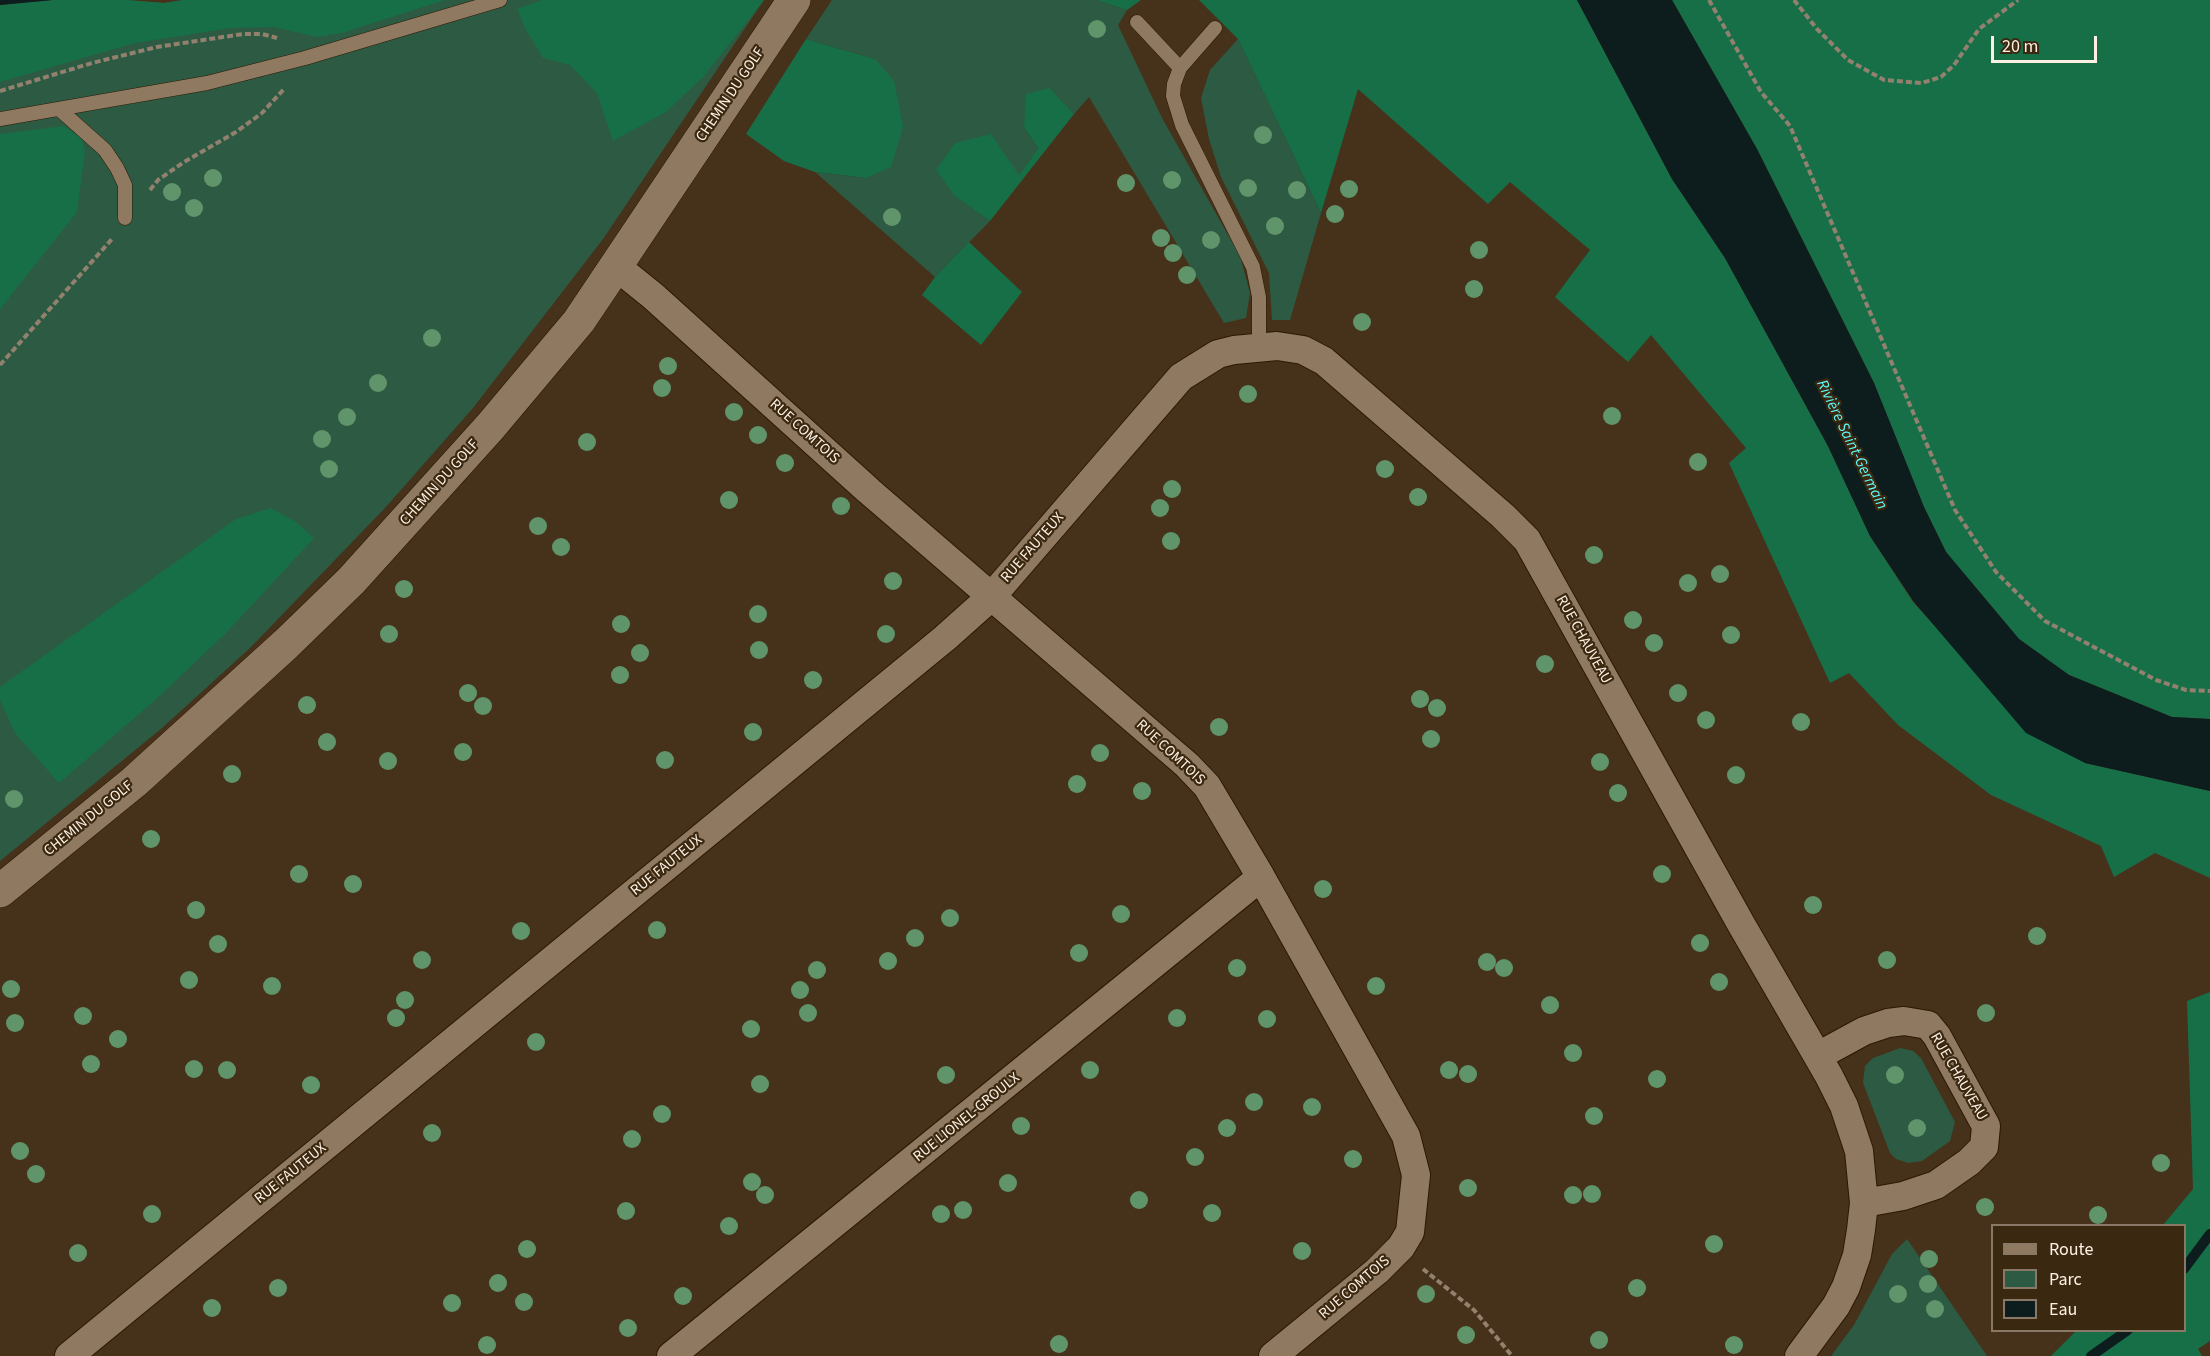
<!DOCTYPE html>
<meta charset="utf-8">
<style>
body{margin:0}
#map{position:relative;width:2210px;height:1356px;overflow:hidden;background:#46321b;font-family:"Source Sans 3",sans-serif}
canvas{display:block}
.legend{position:absolute;left:1991px;top:1224px;width:195px;height:108px;box-sizing:border-box;background:#3b2811;border:2px solid #897865;margin:0;padding:8px 10px;list-style:none;font-size:18px;color:#fdf0e2}
.legend li{display:flex;align-items:center;gap:12px;height:30px}
.legend b{width:30px;border:2px solid #897865}
.scale{position:absolute;left:1991px;top:36px;width:106px;height:27px;box-sizing:border-box;border:3px solid #fdf0e2;border-top:0;padding-left:8px;font-size:18px;line-height:21px;white-space:nowrap;color:#fdf0e2;-webkit-text-stroke:4px #3b2811;paint-order:stroke}
</style>
<div id="map">
<canvas width="2210" height="1356"></canvas>
<ul class="legend">
<li><b style="height:8px;background:#8f7960"></b>Route</li>
<li><b style="height:16px;background:#2d5a42"></b>Parc</li>
<li><b style="height:16px;background:#0d1c1c"></b>Eau</li>
</ul>
<div class="scale">20 m</div>
</div>
<script>
const g = document.querySelector('canvas').getContext('2d');
g.lineJoin = 'round';
function fill(path, color) { g.fillStyle = color; g.fill(path, 'evenodd'); }
const toPath = rows => new Path2D(rows.map(r => 'M' + r).join(''));
function strokePath(path, color, width, dash) { g.strokeStyle = color; g.lineWidth = width; g.lineCap = dash ? 'butt' : 'round'; g.setLineDash(dash || []); g.stroke(path); }
function label(font, color, halo, rows, align = 'center') {
  g.font = font + ' "Source Sans 3",sans-serif'; g.lineWidth = 4.5; g.setLineDash([]); g.textBaseline = 'middle'; g.strokeStyle = halo; g.fillStyle = color; for (const [text, x, y, turn = 0] of rows) {
    g.save(); g.translate(x, y); g.rotate((+turn || 0) * Math.PI / 180); g.textAlign = isNaN(turn) ? turn : align; if (halo) g.strokeText(text, 0, 0); g.fillText(text, 0, 0); g.restore();
  }
}
const green = toPath([
 [53,0,127,0,164,3,183,0,764,0,603,239,473,408,385,508,250,648,162,728,0,861,0,5],
 [832,0,1096,0,1127,10,1118,25,1162,118,1240,256,1250,293,1246,318,1224,323,1089,97,1074,114,1050,88,1024,128,1038,148,1019,175,956,196,990,221,935,277,815,172,866,178,875,59,806,39],
 [1238,39,1321,213,1290,320,1272,320,1269,273,1221,177,1209,139,1201,98,1210,70],
 [1900,1048,1913,1051,1921,1058,1955,1122,1950,1141,1922,1161,1908,1163,1896,1159,1890,1153,1863,1083,1865,1066,1873,1058],
 [1907,1239,1987,1356,1831,1356,1854,1325,1892,1254]
]);
const forest = toPath([
 [53,0,127,0,164,3,183,0,445,0,342,33,317,37,274,27,231,28,135,43,0,82,0,5],
 [542,0,764,0,704,76,666,112,613,141,597,93,570,65,543,58,526,30,517,9],
 [1096,0,1141,0,1127,10],
 [1199,0,1577,0,1672,179,1725,258,1828,446,1870,536,1913,602,1937,628,2085,763,2210,791,2210,878,2155,853,2114,877,2101,846,1991,795,1898,725,1849,673,1830,683,1729,463,1746,448,1651,335,1628,362,1555,297,1590,250,1510,182,1488,204,1358,89,1321,213,1238,39],
 [1672,0,2210,0,2210,719,2172,717,2069,675,2019,639,1946,552,1924,507,1874,383,1757,149],
 [806,39,875,59,894,81,903,127,891,167,866,178,815,172,784,161,746,134],
 [1050,88,1074,114,990,221,955,196,936,170,955,143,991,134,1019,175,1038,148,1024,128,1026,94],
 [64,126,81,138,85,151,77,212,0,309,0,134],
 [969,242,1022,292,981,345,922,295,935,277],
 [271,508,296,522,314,538,225,634,154,701,59,783,15,733,0,700,0,687,236,519],
 [2210,992,2210,1341,2198,1349,2202,1356,2051,1356,2076,1331,2184,1330,2184,1226,2163,1225,2193,1189,2187,1001]
]);
const water = toPath([
 [0,0,53,0,0,5],
 [1577,0,1672,0,1757,149,1874,383,1924,507,1946,552,2019,639,2069,675,2172,717,2210,719,2210,791,2085,763,2026,733,1914,602,1870,536,1828,446,1725,258,1672,179]
]);
const stream = toPath([
 [2184,1269,2210,1234],
 [2091,1356,2128,1330]
]);
const path = toPath([
 [1709,0,1761,92,1790,126,1955,510,1996,572,2045,621,2156,680,2186,690,2210,691],
 [1794,0,1817,29,1848,60,1884,80,1922,83,1941,77,1954,65,1979,29,2018,0],
 [0,91,92,63,157,47,243,34,262,34,277,38],
 [150,190,158,180,184,162,236,132,262,113,284,89],
 [0,365,112,239],
 [1423,1269,1474,1310,1512,1356]
]);
const service = toPath([
 [1137,22,1180,68],
 [1215,28,1180,68,1174,84,1173,96,1182,125,1253,267,1259,297,1259,347],
 [59,109,105,150,117,168,125,185,125,218],
 [0,119,207,83,305,58,500,0]
]);
const minor = toPath([
 [617,267,653,296,869,491,1187,765,1207,786,1261,877,1406,1136,1416,1175,1410,1232,1401,1247,1377,1271,1273,1356],
 [1818,1056,1864,1031,1888,1023,1904,1021,1928,1025,1937,1036,1986,1126,1984,1147,1969,1162,1936,1185,1903,1196,1864,1203],
 [69,1356,945,638,992,596,1181,377,1218,354,1234,350,1277,346,1303,350,1324,361,1503,516,1527,540,1741,924,1829,1076,1844,1106,1859,1151,1864,1203,1861,1230,1857,1255,1846,1287,1836,1306,1799,1356],
 [671,1356,1261,877]
]);
const tertiary = toPath([
 [0,891,134,782,286,644,351,581,490,427,579,321,794,0]
]);
const trees = [
 [1097,29],
 [1263,135],
 [213,178],
 [1172,180],
 [1126,183],
 [1248,188],
 [1349,189],
 [1297,190],
 [172,192],
 [194,208],
 [1335,214],
 [892,217],
 [1275,226],
 [1161,238],
 [1211,240],
 [1479,250],
 [1173,253],
 [1187,275],
 [1474,289],
 [1362,322],
 [432,338],
 [668,366],
 [378,383],
 [662,388],
 [1248,394],
 [734,412],
 [1612,416],
 [347,417],
 [758,435],
 [322,439],
 [587,442],
 [1698,462],
 [785,463],
 [329,469],
 [1385,469],
 [1172,489],
 [1418,497],
 [729,500],
 [841,506],
 [1160,508],
 [538,526],
 [1171,541],
 [561,547],
 [1594,555],
 [1720,574],
 [893,581],
 [1688,583],
 [404,589],
 [758,614],
 [1633,620],
 [621,624],
 [389,634],
 [886,634],
 [1731,635],
 [1654,643],
 [759,650],
 [640,653],
 [1545,664],
 [620,675],
 [813,680],
 [468,693],
 [1678,693],
 [1420,699],
 [307,705],
 [483,706],
 [1437,708],
 [1706,720],
 [1801,722],
 [1219,727],
 [753,732],
 [1431,739],
 [327,742],
 [463,752],
 [1100,753],
 [665,760],
 [388,761],
 [1600,762],
 [232,774],
 [1736,775],
 [1077,784],
 [1142,791],
 [1618,793],
 [14,799],
 [151,839],
 [299,874],
 [1662,874],
 [353,884],
 [1323,889],
 [1813,905],
 [196,910],
 [1121,914],
 [950,918],
 [657,930],
 [521,931],
 [2037,936],
 [915,938],
 [1700,943],
 [218,944],
 [1079,953],
 [422,960],
 [1887,960],
 [888,961],
 [1487,962],
 [1237,968],
 [1504,968],
 [817,970],
 [189,980],
 [1719,982],
 [272,986],
 [1376,986],
 [11,989],
 [800,990],
 [405,1000],
 [1550,1005],
 [808,1013],
 [1986,1013],
 [83,1016],
 [396,1018],
 [1177,1018],
 [1267,1019],
 [15,1023],
 [751,1029],
 [118,1039],
 [536,1042],
 [1573,1053],
 [91,1064],
 [194,1069],
 [227,1070],
 [1090,1070],
 [1449,1070],
 [1468,1074],
 [946,1075],
 [1895,1075],
 [1657,1079],
 [760,1084],
 [311,1085],
 [1254,1102],
 [1312,1107],
 [662,1114],
 [1594,1116],
 [1021,1126],
 [1227,1128],
 [1917,1128],
 [432,1133],
 [632,1139],
 [20,1151],
 [1195,1157],
 [1353,1159],
 [2161,1163],
 [36,1174],
 [752,1182],
 [1008,1183],
 [1468,1188],
 [1592,1194],
 [765,1195],
 [1573,1195],
 [1139,1200],
 [1985,1207],
 [963,1210],
 [626,1211],
 [1212,1213],
 [152,1214],
 [941,1214],
 [2098,1215],
 [729,1226],
 [1714,1244],
 [527,1249],
 [1302,1251],
 [78,1253],
 [1929,1259],
 [498,1283],
 [1928,1284],
 [278,1288],
 [1637,1288],
 [1426,1294],
 [1898,1294],
 [683,1296],
 [524,1302],
 [452,1303],
 [212,1308],
 [1935,1309],
 [628,1328],
 [1466,1335],
 [1599,1340],
 [1059,1344],
 [487,1345],
 [1734,1345]
];
const streetNames = [
 ["CHEMIN DU GOLF",731,95,-56],
 ["RUE COMTOIS",804,432,42],
 ["CHEMIN DU GOLF",440,483,-48],
 ["RUE FAUTEUX",1033,548,-49],
 ["RUE CHAUVEAU",1583,640,61],
 ["RUE COMTOIS",1170,753,43],
 ["CHEMIN DU GOLF",89,819,-39],
 ["RUE FAUTEUX",667,866,-39],
 ["RUE CHAUVEAU",1958,1077,60],
 ["RUE LIONEL-GROULX",967,1118,-39],
 ["RUE FAUTEUX",291,1174,-39],
 ["RUE COMTOIS",1355,1288,-41]
];
const waterNames = [
 ["Rivière Saint-Germain",1851,445,64]
];
fill(green, '#2d5a42');
fill(forest, '#176f48');
fill(water, '#0d1c1c');
strokePath(stream, '#0d1c1c', 10);
strokePath(service, '#2c1903', 15);
strokePath(minor, '#2c1903', 30);
strokePath(tertiary, '#2c1903', 34);
strokePath(path, '#92816e', 4, [6, 3]);
strokePath(service, '#8f7960', 14);
strokePath(minor, '#8f7960', 28);
strokePath(tertiary, '#8f7960', 33);
g.fillStyle = '#60946a';
for (const [x, y] of trees) { g.beginPath(); g.arc(x, y, 9, 0, 2 * Math.PI); g.fill(); }
label('15px', '#fdf0e2', '#3b2811', streetNames);
label('italic 16px', '#5bfcfe', '#3b2811', waterNames);
</script>
